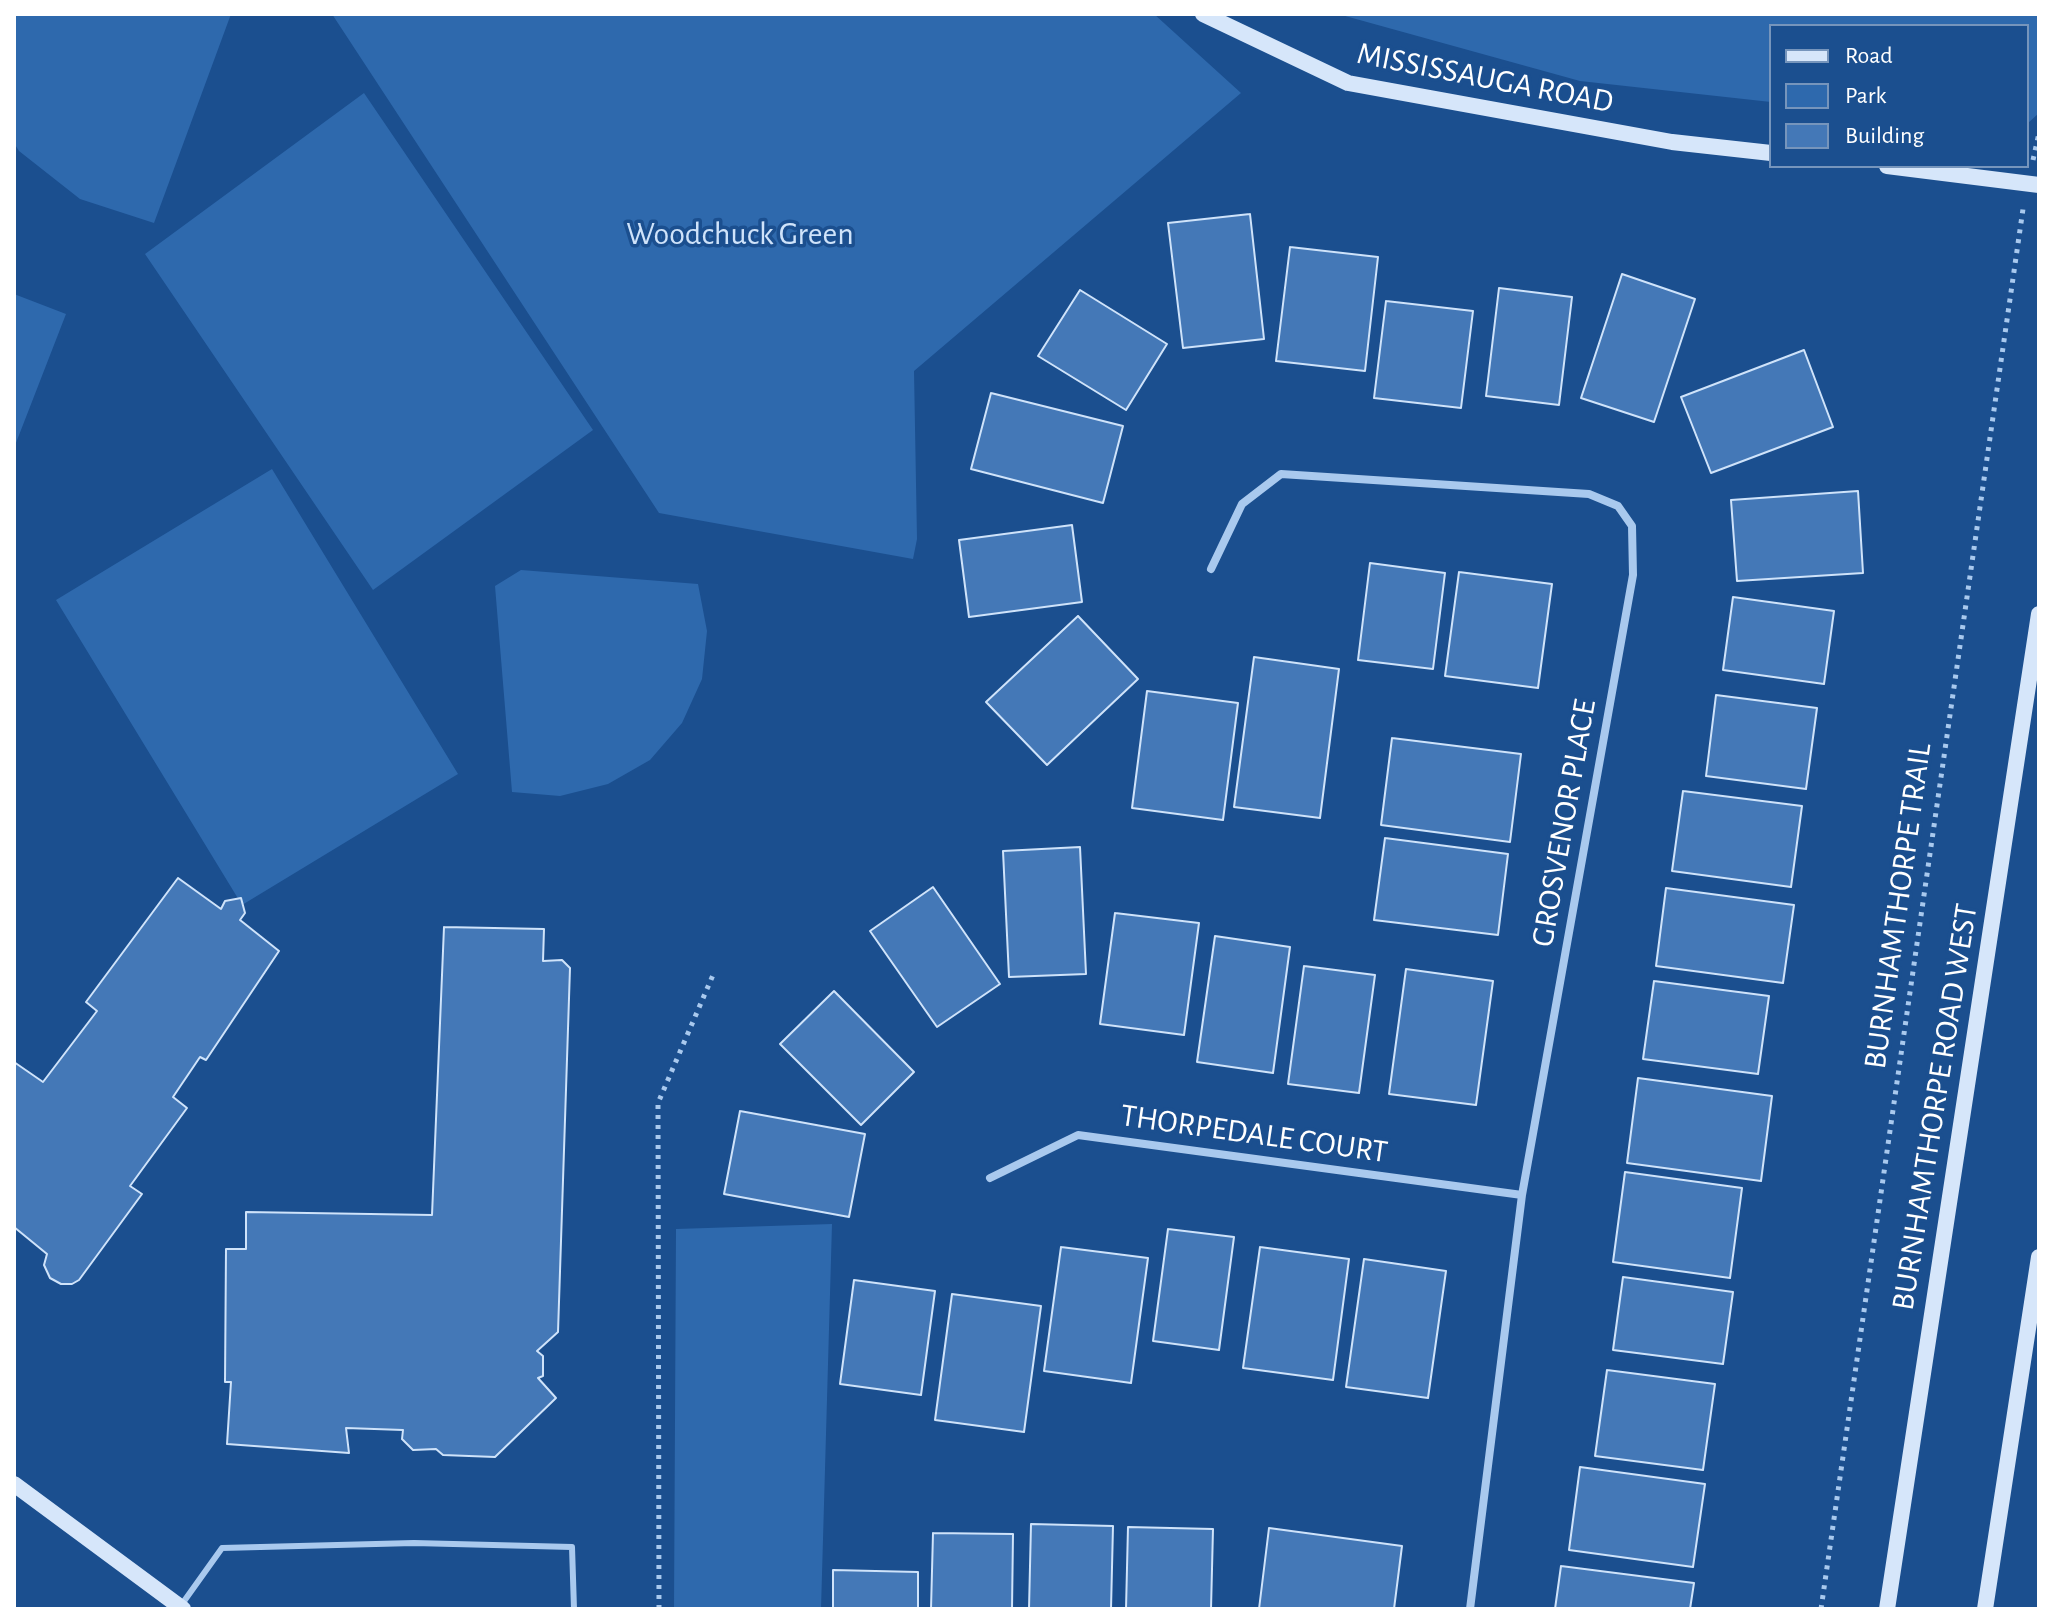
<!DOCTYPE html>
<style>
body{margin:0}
#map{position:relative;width:2053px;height:1623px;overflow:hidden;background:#1b4f8f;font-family:"Alegreya Sans",sans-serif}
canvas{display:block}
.frame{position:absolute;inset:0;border:16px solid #fff;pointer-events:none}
.legend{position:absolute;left:1769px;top:24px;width:260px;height:144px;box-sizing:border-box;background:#1b4f8f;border:2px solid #7695bc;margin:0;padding:10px 14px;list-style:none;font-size:24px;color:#fff}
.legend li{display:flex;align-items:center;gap:16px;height:40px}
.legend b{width:40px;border:2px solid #7695bc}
</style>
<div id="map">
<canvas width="2053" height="1623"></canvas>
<div class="frame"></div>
<ul class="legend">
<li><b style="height:10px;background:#d6e6fa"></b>Road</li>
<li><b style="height:22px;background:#2e69ad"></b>Park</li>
<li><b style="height:22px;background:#4478b7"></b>Building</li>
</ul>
</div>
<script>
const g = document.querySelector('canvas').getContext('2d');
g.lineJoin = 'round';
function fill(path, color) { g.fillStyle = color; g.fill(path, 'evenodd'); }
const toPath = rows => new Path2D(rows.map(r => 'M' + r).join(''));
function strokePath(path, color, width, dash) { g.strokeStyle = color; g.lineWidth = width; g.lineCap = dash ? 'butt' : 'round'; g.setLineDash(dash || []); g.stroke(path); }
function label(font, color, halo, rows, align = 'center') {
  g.font = font + ' "Alegreya Sans",sans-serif'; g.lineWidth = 7; g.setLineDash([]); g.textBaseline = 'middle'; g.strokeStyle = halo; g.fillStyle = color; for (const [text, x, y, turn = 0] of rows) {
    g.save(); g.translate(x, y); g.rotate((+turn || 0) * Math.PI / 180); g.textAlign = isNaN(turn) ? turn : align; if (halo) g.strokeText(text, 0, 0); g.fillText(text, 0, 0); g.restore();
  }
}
const green = toPath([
 [14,14,231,14,154,223,80,199,19,151,14,143],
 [332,14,1154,14,1241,93,914,371,917,539,913,559,659,513],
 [1338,14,2039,14,2039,113,2027,124,2027,26,1771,26,1771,102,1580,81],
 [364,93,593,430,373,590,145,254],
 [14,294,66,314,14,448],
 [272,469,458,774,242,905,56,600],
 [521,570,698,584,707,631,702,679,682,723,650,760,608,784,560,796,512,792,495,586],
 [832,1224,821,1609,674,1609,676,1229]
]);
const building = toPath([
 [1250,214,1264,339,1183,348,1168,223,1250,214],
 [1290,247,1378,257,1365,371,1276,361,1290,247],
 [1622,274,1695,299,1654,422,1581,398,1622,274],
 [1499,288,1572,297,1559,405,1486,396,1499,288],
 [1080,290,1167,344,1126,410,1038,356,1080,290],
 [1386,301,1473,311,1461,408,1374,398,1386,301],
 [1804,350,1833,427,1711,473,1681,397,1804,350],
 [991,393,1123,426,1103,503,971,469,991,393],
 [1858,491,1863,573,1737,581,1731,500,1858,491],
 [1072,525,1082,602,969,617,959,540,1072,525],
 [1370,563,1445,573,1433,669,1358,660,1370,563],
 [1459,572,1552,584,1538,688,1445,676,1459,572],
 [1733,597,1834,611,1824,684,1723,670,1733,597],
 [1078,616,1138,679,1047,765,986,702,1078,616],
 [1254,657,1339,669,1320,818,1234,807,1254,657],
 [1147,691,1238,703,1223,820,1132,808,1147,691],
 [1716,695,1817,708,1806,789,1706,776,1716,695],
 [1392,738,1521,754,1510,842,1381,825,1392,738],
 [1683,791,1802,806,1791,887,1672,871,1683,791],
 [1385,838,1508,854,1498,935,1374,920,1385,838],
 [1080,847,1086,974,1009,977,1003,851,1080,847],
 [178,878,221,909,225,901,241,898,245,913,240,920,279,951,206,1060,200,1057,173,1097,187,1108,130,1186,142,1194,79,1280,72,1284,61,1284,50,1278,44,1265,47,1254,14,1227,14,1062,43,1082,97,1011,86,1002,178,878],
 [933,887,1000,984,937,1027,870,931,933,887],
 [1666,888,1794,905,1783,983,1656,966,1666,888],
 [1115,913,1199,923,1184,1035,1100,1024,1115,913],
 [444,927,544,929,543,961,562,960,570,968,558,1332,537,1351,543,1356,543,1376,538,1378,556,1398,495,1457,443,1455,436,1449,413,1450,402,1439,403,1430,346,1428,349,1453,227,1444,231,1382,225,1382,226,1249,246,1249,246,1212,432,1215,444,927],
 [1215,936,1290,947,1273,1073,1197,1062,1215,936],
 [1304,966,1375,975,1359,1093,1288,1084,1304,966],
 [1406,969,1493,981,1476,1105,1389,1094,1406,969],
 [1654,981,1769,996,1758,1074,1643,1059,1654,981],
 [834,991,914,1072,861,1125,780,1044,834,991],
 [1638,1078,1772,1096,1761,1181,1627,1163,1638,1078],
 [740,1111,865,1134,849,1217,724,1194,740,1111],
 [1625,1172,1742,1188,1730,1278,1613,1262,1625,1172],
 [1168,1229,1234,1237,1219,1350,1153,1341,1168,1229],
 [1061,1247,1148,1258,1131,1383,1044,1371,1061,1247],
 [1260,1247,1349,1259,1333,1380,1243,1368,1260,1247],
 [1364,1259,1446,1271,1428,1398,1346,1387,1364,1259],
 [1623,1277,1733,1292,1723,1364,1613,1350,1623,1277],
 [854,1280,935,1291,921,1395,840,1384,854,1280],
 [952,1294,1041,1306,1024,1432,935,1420,952,1294],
 [1607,1370,1715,1384,1703,1470,1595,1456,1607,1370],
 [1580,1467,1705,1484,1693,1567,1569,1550,1580,1467],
 [1031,1524,1113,1526,1111,1609,1029,1609,1031,1524],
 [1128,1527,1213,1529,1211,1609,1126,1609,1128,1527],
 [1269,1528,1402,1546,1394,1609,1259,1609,1269,1528],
 [933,1533,1013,1534,1012,1609,931,1609,933,1533],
 [1561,1566,1694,1583,1690,1609,1555,1609,1561,1566],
 [833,1570,918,1572,918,1609,833,1609,833,1570]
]);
const path = toPath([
 [2033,160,2039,133],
 [659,1609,658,1103,713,975],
 [1821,1609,2023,209]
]);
const lane = toPath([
 [182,1604,222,1548,414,1543,572,1547,574,1609]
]);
const street = toPath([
 [1211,569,1242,504,1281,474,1589,494,1618,506,1632,526,1633,575,1522,1195,1470,1609],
 [990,1178,1078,1135,1522,1195]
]);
const secondary = toPath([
 [1203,14,1348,83,1672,142,1771,153],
 [1887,166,2039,185],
 [14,1484,183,1609],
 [1887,1609,2039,614],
 [1985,1609,2039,1257]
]);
const streetNames = [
 ["MISSISSAUGA ROAD",1485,78,11],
 ["GROSVENOR PLACE",1564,823,-80],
 ["BURNHAMTHORPE TRAIL",1898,906,-82],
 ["BURNHAMTHORPE ROAD WEST",1935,1107,-81],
 ["THORPEDALE COURT",1254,1134,8]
];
const parkNames = [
 ["Woodchuck Green",740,234]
];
fill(green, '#2e69ad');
fill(building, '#4478b7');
strokePath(building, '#cfe3fa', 2);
strokePath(path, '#a9c9ee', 5, [4, 6]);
strokePath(lane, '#a9c9ee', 6);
strokePath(street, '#a9c9ee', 8);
strokePath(secondary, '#d6e6fa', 16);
label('32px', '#fff', '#1b4f8f', streetNames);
label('32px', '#cfe3fa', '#1b4f8f', parkNames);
</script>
